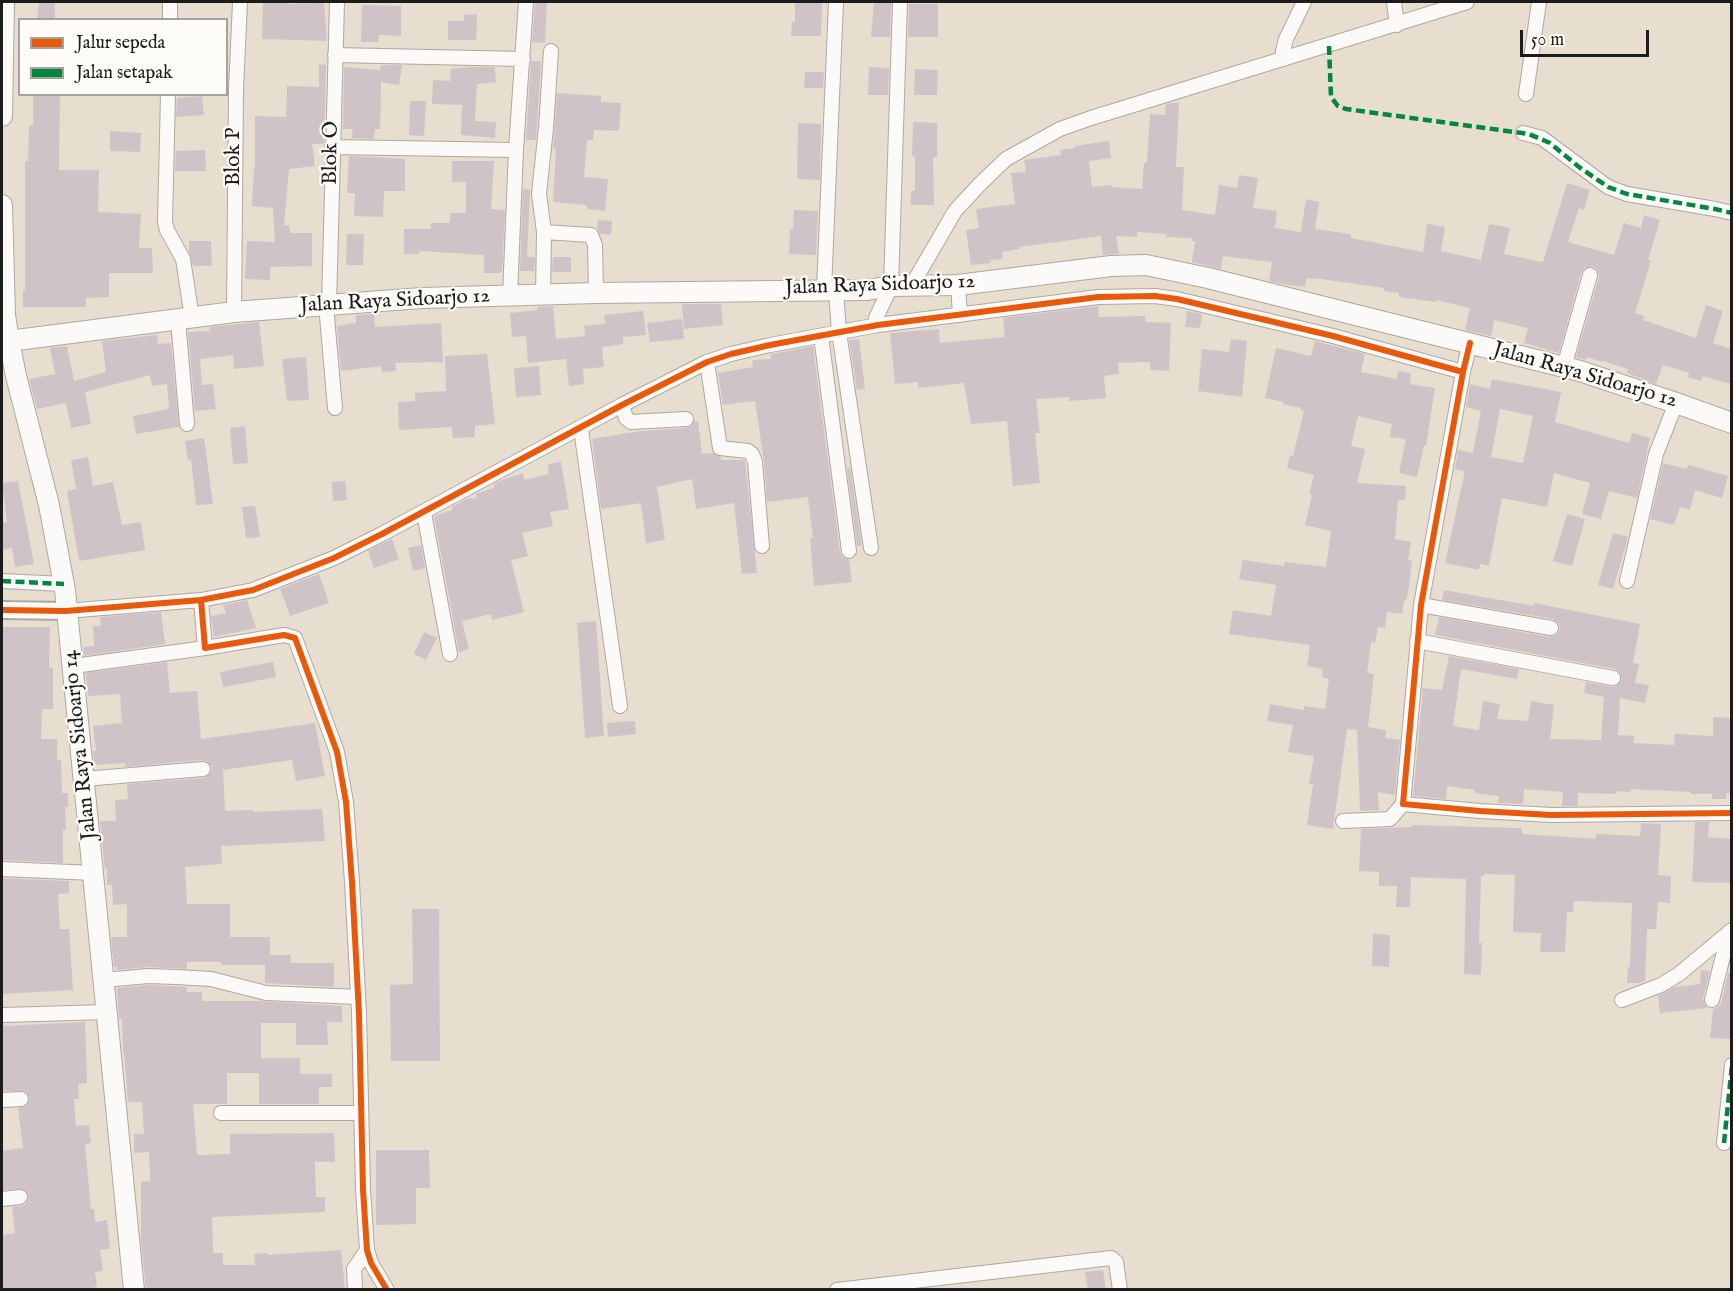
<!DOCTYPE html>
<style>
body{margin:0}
#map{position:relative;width:1733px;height:1291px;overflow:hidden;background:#e7decf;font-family:"IM FELL English",serif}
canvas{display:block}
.frame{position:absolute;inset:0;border:3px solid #1c1c1c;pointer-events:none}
.legend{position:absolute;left:18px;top:18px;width:210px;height:78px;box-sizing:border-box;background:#fdfcf7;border:2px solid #a3a29f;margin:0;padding:8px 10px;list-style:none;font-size:18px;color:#1c1c1c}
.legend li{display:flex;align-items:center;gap:12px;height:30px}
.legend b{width:30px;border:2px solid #a3a29f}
.scale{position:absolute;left:1520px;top:30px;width:129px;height:27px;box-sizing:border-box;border:3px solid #1c1c1c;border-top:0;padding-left:8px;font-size:18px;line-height:21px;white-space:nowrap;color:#1c1c1c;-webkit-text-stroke:4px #fdfcf7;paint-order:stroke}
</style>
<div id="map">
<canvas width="1733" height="1291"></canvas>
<div class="frame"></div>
<ul class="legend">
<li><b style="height:8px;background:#e8590c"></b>Jalur sepeda</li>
<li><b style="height:8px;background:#00873e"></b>Jalan setapak</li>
</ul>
<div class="scale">50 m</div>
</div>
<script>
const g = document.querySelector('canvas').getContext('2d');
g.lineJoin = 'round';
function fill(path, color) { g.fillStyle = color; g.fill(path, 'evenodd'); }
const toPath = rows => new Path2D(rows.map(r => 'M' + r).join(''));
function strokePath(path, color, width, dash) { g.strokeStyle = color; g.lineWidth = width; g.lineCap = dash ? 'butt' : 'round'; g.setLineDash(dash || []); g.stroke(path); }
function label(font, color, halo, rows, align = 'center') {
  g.font = font + ' "IM FELL English",serif'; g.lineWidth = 4.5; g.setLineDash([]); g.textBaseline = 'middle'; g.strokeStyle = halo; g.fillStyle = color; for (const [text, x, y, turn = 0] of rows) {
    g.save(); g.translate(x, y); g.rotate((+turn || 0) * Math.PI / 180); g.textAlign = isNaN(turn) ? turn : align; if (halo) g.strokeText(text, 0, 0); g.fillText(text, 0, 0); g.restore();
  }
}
const building = toPath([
 [39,2,55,2,55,20,37,20],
 [263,2,289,2,289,4,324,2,327,41,262,39],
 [535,2,547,2,545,43,532,42],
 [795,2,822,2,821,36,791,36,792,22,795,22],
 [874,2,891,2,890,37,871,37],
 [909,4,938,4,938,37,908,37],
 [362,5,401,6,401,36,379,35,379,42,361,42],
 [477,14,476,40,448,40,448,21,464,21,464,15],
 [531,61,541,61,536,140,526,140],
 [319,64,326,65,324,144,312,144,315,166,289,169,284,226,289,225,290,233,312,233,312,266,270,267,270,280,245,279,247,241,275,242,273,208,252,206,254,167,255,168,255,116,286,117,287,86,319,87],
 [381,65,402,65,399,85,381,82,380,129,375,129,374,139,351,138,353,129,343,129,344,67,380,70],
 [470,67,495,67,496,82,477,84,475,121,496,122,495,138,461,135,462,105,432,104,433,80,450,81,451,69],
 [869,67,889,68,888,95,868,95],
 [915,69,938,70,937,95,914,95],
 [805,72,824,72,823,88,804,88],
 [557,93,601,96,601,102,621,103,619,131,594,130,593,140,587,140,584,177,608,179,605,211,587,209,587,205,553,202,556,149,553,149],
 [33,94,60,94,59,170,99,170,98,212,141,214,139,248,152,248,153,273,109,273,109,297,86,298,86,307,23,307,23,290,25,290,25,161,28,161,29,125,33,125],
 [202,96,204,115,176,117,177,98],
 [410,101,426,101,424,136,409,135],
 [1172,103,1179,103,1176,167,1184,167,1182,210,1215,215,1219,185,1237,188,1239,175,1258,178,1253,208,1277,211,1275,228,1301,232,1306,199,1319,202,1315,229,1351,234,1351,238,1423,252,1427,224,1445,227,1441,251,1481,260,1489,224,1510,228,1504,254,1543,262,1567,183,1590,190,1584,210,1579,208,1568,242,1614,255,1624,223,1641,228,1644,215,1660,220,1648,260,1651,261,1635,313,1644,316,1643,320,1696,338,1706,305,1723,311,1713,343,1731,349,1731,384,1703,376,1701,381,1688,377,1689,373,1663,365,1656,384,1627,373,1628,369,1603,361,1602,362,1587,357,1586,360,1576,357,1599,277,1597,269,1592,266,1584,268,1581,273,1559,353,1524,343,1528,328,1494,320,1491,336,1465,330,1470,308,1436,300,1436,302,1399,297,1399,293,1384,291,1384,288,1321,279,1307,278,1305,287,1287,285,1269,281,1272,262,1223,256,1221,269,1192,262,1195,241,1192,241,1192,238,1166,237,1167,234,1137,232,1137,237,1116,236,1119,254,1103,255,1101,236,1019,247,1019,249,1002,252,1003,259,990,260,991,263,971,265,966,230,979,228,976,209,1015,204,1011,173,1026,172,1024,160,1061,155,1060,150,1075,148,1075,146,1109,141,1111,158,1089,161,1092,187,1112,185,1112,187,1142,189,1144,163,1147,163,1150,114,1165,115,1166,104],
 [913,122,937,123,937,157,933,157,934,205,911,205,911,191,915,191,915,157,912,156],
 [798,123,821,124,820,180,797,179],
 [110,131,141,133,140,152,110,151],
 [205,150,206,171,175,171,176,151],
 [349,156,405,159,405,191,384,191,383,217,354,216,355,193,347,193],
 [452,161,494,161,491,209,505,210,502,272,499,273,484,273,484,255,420,251,419,254,404,254,404,229,431,229,431,223,450,223,450,213,466,213,466,182,452,182],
 [523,189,530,190,527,257,535,257,534,271,520,271],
 [794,210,818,211,816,255,789,254,790,229,793,229],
 [598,220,612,221,611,235,600,234,597,228],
 [347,234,364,234,363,265,346,265],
 [189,241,211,241,212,266,193,266,189,251],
 [553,257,571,257,571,272,552,272],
 [682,304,721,304,723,325,684,329],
 [553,306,556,339,585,336,584,326,605,324,604,315,643,311,646,335,623,337,623,344,602,347,604,367,583,369,584,384,569,386,566,359,528,363,526,336,512,337,510,313,537,310,537,307],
 [1098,306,1099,317,1145,316,1146,322,1171,323,1169,371,1150,370,1150,362,1118,363,1119,374,1104,376,1106,398,1069,401,1069,397,1036,399,1040,433,1035,433,1040,483,1013,486,1007,421,971,424,964,383,918,388,918,382,895,384,890,333,939,329,940,343,1005,337,1003,318],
 [1187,311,1202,314,1200,328,1185,327],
 [374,314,375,327,441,323,443,362,395,363,396,371,382,372,381,366,341,371,337,326,356,323,356,315],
 [682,319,684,339,650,342,647,323],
 [259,322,264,366,234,369,233,355,200,359,202,385,213,384,216,409,195,411,188,332,210,331,209,327],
 [157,335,158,344,171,343,179,427,136,434,133,416,169,409,167,384,152,386,150,375,85,392,91,424,71,428,66,403,37,409,29,379,55,374,50,348,67,346,74,381,106,372,102,341],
 [859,339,865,389,857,390,849,340],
 [1231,339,1247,341,1242,397,1198,391,1202,349,1229,352],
 [1315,341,1365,354,1361,372,1397,379,1398,371,1411,373,1410,384,1435,388,1426,446,1424,446,1417,477,1399,473,1406,439,1390,437,1392,424,1358,416,1351,446,1365,449,1357,483,1406,486,1405,500,1398,500,1395,539,1411,542,1408,560,1412,561,1408,594,1406,600,1404,600,1402,614,1387,612,1385,628,1378,627,1375,643,1371,642,1367,673,1374,674,1368,727,1386,730,1385,738,1400,740,1395,795,1378,792,1379,810,1360,811,1357,730,1347,729,1333,829,1307,825,1313,784,1309,784,1314,756,1288,752,1293,725,1267,721,1270,704,1304,710,1304,706,1325,709,1329,679,1322,677,1323,669,1307,666,1310,645,1229,634,1233,610,1271,616,1276,585,1239,579,1243,560,1284,566,1285,562,1326,567,1331,531,1305,525,1312,495,1309,494,1314,475,1287,468,1290,455,1293,456,1304,411,1300,410,1301,408,1283,404,1283,402,1265,398,1276,348,1311,356],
 [813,346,840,552,842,557,849,560,852,582,814,586,810,538,813,538,808,497,767,502,764,461,755,401,723,405,718,373,753,367,752,360,771,359,771,354],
 [487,354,495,424,475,426,475,437,453,438,452,427,399,430,398,402,415,401,415,393,446,391,445,356],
 [306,357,309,400,287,401,282,359],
 [539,366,541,395,516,397,514,368],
 [1492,379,1561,392,1555,422,1629,443,1632,433,1650,438,1637,498,1609,491,1601,519,1582,514,1590,483,1554,473,1547,507,1502,498,1489,566,1480,564,1479,570,1445,563,1465,471,1455,469,1458,450,1473,453,1481,411,1466,407,1470,384,1490,389],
 [1500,409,1533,416,1523,463,1491,457],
 [694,421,698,421,702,454,712,453,721,457,721,460,745,460,757,573,742,574,734,503,696,509,692,479,657,487,665,540,646,543,641,503,601,509,592,439,640,431,686,428,691,426],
 [245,426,248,463,233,464,230,428],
 [204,438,213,504,196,505,191,459,188,460,185,441],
 [88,457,93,486,113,482,122,525,141,522,145,550,79,561,67,491,76,489,71,460],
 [561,462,569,509,550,512,553,526,522,533,528,556,511,560,524,612,492,620,491,614,462,621,469,649,459,652,434,516,452,510,452,507,466,499,477,498,476,494,495,487,494,484,502,480,523,473,524,480,549,474,548,464],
 [1663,463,1687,469,1688,465,1728,476,1722,498,1695,490,1690,510,1680,507,1674,525,1650,519],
 [847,468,850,468,862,546,857,546],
 [18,481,34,564,15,567,12,548,2,550,2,523,7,522,2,483],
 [345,481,347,500,333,501,332,482],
 [255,506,260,537,246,538,242,507],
 [1567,514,1585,519,1572,566,1553,561],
 [1613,533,1628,537,1613,589,1598,585],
 [392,539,399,559,374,568,368,551],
 [421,545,425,568,413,571,408,548],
 [319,574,329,603,290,616,280,589],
 [1444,590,1534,606,1534,603,1640,624,1633,663,1639,664,1635,683,1649,685,1645,703,1620,698,1618,735,1634,736,1634,743,1674,745,1675,734,1713,736,1713,717,1731,718,1731,793,1726,793,1726,799,1712,799,1712,794,1691,794,1691,792,1631,789,1631,792,1617,791,1616,794,1578,793,1578,806,1562,806,1563,792,1524,789,1523,804,1498,803,1499,796,1474,793,1475,790,1447,786,1446,799,1413,796,1423,688,1442,690,1449,656,1519,669,1517,679,1461,669,1453,726,1479,730,1483,701,1500,704,1497,719,1528,721,1531,701,1554,705,1550,739,1601,740,1604,697,1584,693,1586,682,1615,687,1622,679,1619,672,1615,669,1435,635,1439,617,1549,637,1555,636,1560,630,1559,624,1553,619,1442,600],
 [247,600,256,628,214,637,211,616,226,613,223,605],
 [161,612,165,644,84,656,83,647,94,646,93,626,101,626,100,617],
 [596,621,604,736,585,738,577,623],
 [2,627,50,627,49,668,53,668,53,709,42,709,41,739,57,739,57,760,61,760,62,793,68,793,68,807,65,807,66,830,63,830,63,863,3,860],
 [424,632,437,638,426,660,414,654],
 [167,662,170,693,197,691,201,739,315,723,325,776,296,781,292,760,223,770,225,811,253,810,253,812,322,809,325,841,221,846,222,864,185,867,187,904,230,904,230,937,270,937,270,955,291,955,291,963,334,963,334,987,265,983,265,965,221,965,221,962,187,962,187,969,148,967,117,970,117,967,114,967,111,937,127,937,127,904,113,905,112,885,107,885,107,869,105,869,100,821,116,821,115,800,128,799,127,784,204,778,211,773,212,768,207,761,202,760,125,767,125,763,94,765,93,751,96,751,93,726,122,723,120,694,88,696,86,673],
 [273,662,276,677,223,687,220,672],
 [635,721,636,734,608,737,607,723],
 [1695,822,1709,822,1708,837,1731,839,1731,883,1692,882],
 [1641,823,1661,824,1658,875,1671,876,1670,903,1658,902,1656,929,1647,929,1645,981,1640,983,1627,983,1628,967,1630,967,1632,903,1574,901,1573,912,1567,912,1565,952,1540,952,1541,933,1513,932,1515,875,1484,874,1484,876,1481,876,1479,943,1482,943,1481,975,1464,974,1466,879,1411,877,1410,907,1396,907,1397,886,1379,886,1379,872,1359,871,1361,829,1412,827,1412,825,1521,828,1523,834,1596,839,1596,834,1640,836],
 [2,878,69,881,69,893,58,894,60,929,69,929,73,990,2,994],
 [412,909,439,909,440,1061,391,1061,390,985,413,984],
 [1373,934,1390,935,1389,967,1372,966],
 [1701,970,1710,971,1703,998,1704,1003,1708,1008,1660,1013,1658,996,1675,987,1700,984],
 [1728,973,1731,973,1730,1039,1710,1038,1713,1009,1718,1007,1721,1003],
 [148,985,187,987,187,992,202,992,202,1001,259,1001,342,1006,342,1022,327,1022,328,1045,296,1045,296,1023,261,1023,261,1058,300,1058,300,1074,332,1074,332,1087,319,1087,319,1104,259,1104,259,1073,227,1073,227,1104,193,1104,197,1154,200,1155,230,1154,230,1134,334,1133,335,1162,315,1162,316,1197,325,1197,325,1212,212,1217,213,1253,223,1253,223,1265,255,1265,254,1254,268,1253,268,1255,341,1250,345,1289,146,1290,141,1242,141,1182,150,1181,149,1152,134,1153,134,1134,144,1134,142,1102,128,1102,124,1052,123,1052,122,1019,119,1019,117,988],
 [85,1022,87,1083,78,1084,79,1099,74,1099,76,1126,89,1125,91,1143,85,1144,91,1209,94,1209,95,1222,107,1220,110,1249,100,1250,103,1271,95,1272,97,1287,77,1290,2,1290,2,1235,15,1233,12,1207,25,1205,29,1197,23,1189,2,1190,2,1151,23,1148,18,1108,26,1106,30,1099,25,1091,2,1091,2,1026],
 [376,1150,429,1150,430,1188,416,1188,416,1224,376,1225],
 [1103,1270,1106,1290,1088,1290,1085,1272]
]);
const minor = toPath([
 [1394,2,1397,25],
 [170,20,170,2],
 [335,55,523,59],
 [1284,59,1283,51,1286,39,1304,2],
 [168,94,165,222,167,230,183,259,192,318],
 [1526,94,1539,2],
 [1523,133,1542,138,1608,187,1627,194,1715,209,1732,213],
 [332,147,516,150],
 [544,232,591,235,595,245,596,293],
 [912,285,955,211,980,184,1006,159,1060,129,1091,118,1467,2],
 [958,285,960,315],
 [824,290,836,2],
 [836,290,839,332,871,548],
 [543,295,544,232,539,194,546,128,551,51],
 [510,296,516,150,526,2],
 [326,305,335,408],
 [329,305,337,2],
 [234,312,236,90,240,2],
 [178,320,187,424],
 [878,325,876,318,891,286,900,2],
 [821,336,849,551],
 [1470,343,1463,372,1421,605,1403,804,1480,811,1551,815,1732,813],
 [707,362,720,448,748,451,752,454,755,462,762,546],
 [1564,367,1590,275],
 [622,405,626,418,631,422,686,419],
 [581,429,620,706],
 [424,513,450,654],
 [2,581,64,584],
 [1627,581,1656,454,1676,403],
 [201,600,205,648,284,635,295,638,337,752,346,802,352,882,359,1013,363,1190,367,1250,371,1263,387,1290],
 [1421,605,1551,628],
 [66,611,201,600,253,590,334,558,382,534,622,405,707,362,731,354,770,345,878,325,1098,297,1155,296,1177,299,1333,336,1463,372],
 [1417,641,1613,678],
 [74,666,205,648],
 [84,779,203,769],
 [1343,821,1390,819,1403,804],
 [2,869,94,873],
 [104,980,148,976,176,977,211,979,266,993,358,997],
 [1622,1000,1661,985,1679,974,1732,930],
 [1712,1000,1729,932],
 [2,1015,107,1012],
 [2,1100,21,1099],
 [221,1113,360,1113],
 [1724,1143,1732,1065],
 [2,1199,20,1197],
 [355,1290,354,1269,367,1250],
 [837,1290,1111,1258,1116,1262,1120,1290]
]);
const tertiary = toPath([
 [2,610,66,611]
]);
const secondary = toPath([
 [2,116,4,2],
 [2,205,5,315,9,341,16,376,49,505,65,590,134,1290],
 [9,341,234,312,422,298,596,293,867,290,891,286,958,285,1111,266,1146,265,1208,278,1580,371,1676,403,1732,423]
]);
const quiet = toPath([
 [1329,46,1331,97,1338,106,1346,109,1529,134,1550,143,1579,167,1608,187,1627,194,1715,209,1732,213],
 [2,581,64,584],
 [1724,1143,1732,1065]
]);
const cycleway = toPath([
 [1470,343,1463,372,1421,605,1403,804,1480,811,1551,815,1732,813],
 [201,600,205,648,284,635,295,638,337,752,346,802,352,882,359,1013,363,1190,367,1250,371,1263,387,1290],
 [2,610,66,611,201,600,253,590,334,558,382,534,622,405,707,362,731,354,770,345,878,325,1098,297,1155,296,1177,299,1333,336,1463,372]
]);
const streetNames = [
 ["Blok O",332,153,-89],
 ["Blok P",235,157,-90],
 ["Jalan Raya Sidoarjo 12",880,286,-2],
 ["Jalan Raya Sidoarjo 12",395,302,-3],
 ["Jalan Raya Sidoarjo 12",1585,376,16],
 ["Jalan Raya Sidoarjo 14",81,745,-96]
];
fill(building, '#cfc3c7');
strokePath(minor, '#aea89f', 16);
strokePath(tertiary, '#aea89f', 20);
strokePath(secondary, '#aea89f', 22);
strokePath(minor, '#fbfaf8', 14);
strokePath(tertiary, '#fbfaf8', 16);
strokePath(secondary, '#fbfaf8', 20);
strokePath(quiet, '#00873e', 4.5, [9, 4.5]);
strokePath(cycleway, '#e8590c', 6);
label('21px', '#1c1c1c', '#fdfcf7', streetNames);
</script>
